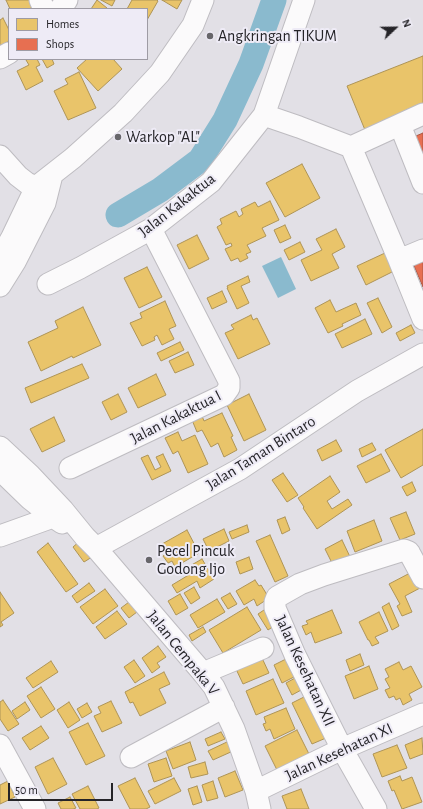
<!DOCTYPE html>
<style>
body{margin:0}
#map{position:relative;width:423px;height:809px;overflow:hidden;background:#e2e0e6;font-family:"Alegreya Sans",sans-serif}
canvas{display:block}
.legend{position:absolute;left:8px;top:8px;width:140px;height:52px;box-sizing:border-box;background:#eeebf6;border:1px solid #9e9ba4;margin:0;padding:5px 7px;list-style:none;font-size:12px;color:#252428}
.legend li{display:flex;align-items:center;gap:8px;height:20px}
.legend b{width:20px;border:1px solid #9e9ba4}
.north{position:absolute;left:375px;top:8px;width:40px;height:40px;-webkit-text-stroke:3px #eeebf6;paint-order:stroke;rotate:68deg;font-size:11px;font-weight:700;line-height:16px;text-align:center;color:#252428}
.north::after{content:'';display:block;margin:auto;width:14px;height:18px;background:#252428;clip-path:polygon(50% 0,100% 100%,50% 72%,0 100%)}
.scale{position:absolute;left:8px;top:783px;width:105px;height:18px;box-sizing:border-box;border:2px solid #252428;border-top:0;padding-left:5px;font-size:12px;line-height:14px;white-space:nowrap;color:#252428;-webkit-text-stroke:3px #eeebf6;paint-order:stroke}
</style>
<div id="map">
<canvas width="423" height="809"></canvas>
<ul class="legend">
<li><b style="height:11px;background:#e9c46a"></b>Homes</li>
<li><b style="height:11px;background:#e76f51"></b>Shops</li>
</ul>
<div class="north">N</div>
<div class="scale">50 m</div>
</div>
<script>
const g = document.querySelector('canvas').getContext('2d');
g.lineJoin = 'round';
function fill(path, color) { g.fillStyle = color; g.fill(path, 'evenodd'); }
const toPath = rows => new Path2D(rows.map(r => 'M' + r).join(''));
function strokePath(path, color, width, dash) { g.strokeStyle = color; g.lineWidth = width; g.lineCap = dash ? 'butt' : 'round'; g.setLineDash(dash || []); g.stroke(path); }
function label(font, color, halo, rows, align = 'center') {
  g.font = font + ' "Alegreya Sans",sans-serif'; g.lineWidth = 4; g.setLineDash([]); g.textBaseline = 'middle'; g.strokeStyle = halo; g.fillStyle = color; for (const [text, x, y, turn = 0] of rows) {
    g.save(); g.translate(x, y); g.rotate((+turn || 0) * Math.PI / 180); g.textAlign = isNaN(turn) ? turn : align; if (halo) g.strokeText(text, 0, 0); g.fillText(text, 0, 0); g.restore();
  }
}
const water = toPath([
 [281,257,296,289,278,298,262,266]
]);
const homes = toPath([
 [6,0,30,0,33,7,29,9,10,9,6,0],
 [97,0,107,8,107,9,91,9,97,0],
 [101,0,115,0,112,6,101,0],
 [132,0,157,0,158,1,147,20,147,9,127,9,132,0],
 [162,0,182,0,177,9,162,0],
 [3,18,9,30,9,41,0,46,0,20,3,18],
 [423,56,423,106,365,130,347,86,423,56],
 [29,59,37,59,40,65,36,67,43,81,26,90,17,71,29,65,26,60,29,59],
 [42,59,52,59,54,64,47,68,42,59],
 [87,59,113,59,122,69,98,91,77,68,87,59],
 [79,72,96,108,68,120,54,91,68,84,65,79,79,72],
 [302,164,320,198,285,217,266,183,302,164],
 [270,201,279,220,262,228,266,236,247,245,251,252,246,254,248,258,240,262,238,258,231,261,225,249,232,246,231,243,226,245,217,227,222,224,220,219,236,211,239,217,243,214,241,209,255,202,258,207,270,201],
 [285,225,291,238,280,243,274,230,285,225],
 [336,229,345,247,332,254,339,268,311,281,301,260,322,250,316,239,336,229],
 [197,235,209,259,189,269,177,245,197,235],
 [300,242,305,252,289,260,284,250,300,242],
 [385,253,394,271,366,285,357,266,385,253],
 [147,267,162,297,139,308,124,278,147,267],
 [248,276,250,282,241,286,249,303,237,309,227,288,228,288,227,286,248,276],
 [222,291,227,302,212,309,207,298,222,291],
 [378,298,392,327,382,333,367,303,378,298],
 [330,300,336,312,356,303,361,315,342,324,343,326,328,333,315,308,330,300],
 [165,301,176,326,169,329,174,339,162,345,157,335,154,337,155,340,142,346,130,323,142,318,140,313,165,301],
 [83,307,101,345,73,358,72,356,41,371,28,342,58,328,55,321,83,307],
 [251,315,253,320,257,318,270,344,238,359,225,333,234,329,231,325,251,315],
 [365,319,372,334,342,348,335,334,365,319],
 [411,325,415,333,400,341,396,333,411,325],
 [180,342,184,350,161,361,157,353,180,342],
 [188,352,194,365,175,373,169,361,188,352],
 [82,364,89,378,31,403,25,388,82,364],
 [156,374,166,395,138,408,128,388,156,374],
 [118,394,127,412,111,420,102,402,118,394],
 [249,394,266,430,244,441,227,405,249,394],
 [222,413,233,436,231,437,237,450,224,457,218,443,211,447,202,430,197,432,192,420,202,416,204,421,222,413],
 [54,417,65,441,42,452,30,429,54,417],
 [423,429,423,465,401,478,385,450,423,429],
 [178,432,182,441,195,435,208,464,188,473,178,451,173,454,165,438,178,432],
 [336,440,342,451,322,461,317,450,336,440],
 [372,443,376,450,362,457,359,449,372,443],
 [163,454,171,471,152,480,141,458,148,455,155,470,161,467,156,457,163,454],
 [381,454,390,471,366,483,357,466,381,454],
 [283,473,298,495,287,502,272,480,283,473],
 [330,476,340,492,327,501,332,509,348,499,352,505,317,529,303,508,304,507,298,498,330,476],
 [412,482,416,491,407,496,402,487,412,482],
 [406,512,415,534,400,540,390,518,406,512],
 [285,517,290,530,282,534,277,520,285,517],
 [374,520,382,541,355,552,347,531,374,520],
 [247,525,249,532,232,539,229,532,247,525],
 [224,529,229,541,209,551,203,539,224,529],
 [187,530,199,553,175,567,172,561,168,563,163,556,168,553,162,544,187,530],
 [270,535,288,576,275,582,256,541,270,535],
 [342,540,352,561,335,569,325,549,342,540],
 [80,541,92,557,84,562,73,547,80,541],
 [48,543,78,584,66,592,37,552,48,543],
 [249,557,253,569,240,574,236,562,249,557],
 [202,559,214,579,200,588,197,581,177,593,172,585,192,573,188,567,202,559],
 [412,572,420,588,405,596,412,612,402,616,397,606,400,604,389,584,412,572],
 [255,580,259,586,261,585,269,598,257,606,254,599,244,605,236,591,255,580],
 [89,583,95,591,77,603,72,596,89,583],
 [194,587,200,598,191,604,184,593,194,587],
 [105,589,118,606,93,624,80,607,105,589],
 [0,592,14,613,1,622,3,625,0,627,0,592],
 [230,593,237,604,228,609,221,598,230,593],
 [180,594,188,608,176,615,168,601,180,594],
 [217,599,225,612,198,628,190,615,217,599],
 [129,602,137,612,129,618,121,608,129,602],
 [389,603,399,626,392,630,382,607,389,603],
 [247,607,261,630,223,653,209,630,247,607],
 [267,608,277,624,268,630,258,614,267,608],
 [332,610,342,633,315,643,311,632,306,635,302,626,308,624,306,621,332,610],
 [117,611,127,624,105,639,96,627,117,611],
 [379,612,388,631,375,637,379,643,372,646,369,640,368,640,359,622,379,612],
 [203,627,206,632,192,641,189,635,203,627],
 [158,646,166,657,157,663,160,667,152,673,142,658,158,646],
 [360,654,364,665,350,671,346,660,360,654],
 [262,658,269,673,243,684,236,669,262,658],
 [288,658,296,676,282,683,274,665,288,658],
 [134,660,145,676,135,683,124,667,134,660],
 [51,661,58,672,33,688,26,678,51,661],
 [399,662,403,670,411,666,422,687,409,694,412,700,403,705,400,698,396,700,394,696,389,698,385,690,390,688,385,679,389,677,385,669,399,662],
 [369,666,378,689,354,699,345,676,369,666],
 [164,672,170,684,159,689,166,703,140,716,133,702,130,703,125,692,164,672],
 [297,677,303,689,292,695,286,683,297,677],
 [273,679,284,703,256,715,246,691,273,679],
 [41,687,55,709,41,718,27,696,41,687],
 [306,696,326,738,312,744,292,703,306,696],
 [3,700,19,724,8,731,0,719,0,702,3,700],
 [111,701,122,723,102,732,94,716,101,713,98,707,111,701],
 [25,702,30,710,17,719,12,711,25,702],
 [69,702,80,720,68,728,57,710,69,702],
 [87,703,92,712,82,718,77,709,87,703],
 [286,708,295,729,274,739,270,729,266,731,263,724,266,723,264,717,286,708],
 [88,723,105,756,86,765,69,732,88,723],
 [41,726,49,738,30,750,22,738,41,726],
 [297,730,309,754,277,770,265,746,297,730],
 [221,732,225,739,208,746,205,739,221,732],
 [422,738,423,754,410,759,405,745,422,738],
 [229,741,233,751,213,760,208,751,229,741],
 [190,742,196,760,173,769,166,751,190,742],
 [397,745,407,768,382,777,373,754,397,745],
 [53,758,67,784,48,794,35,767,53,758],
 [166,758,172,776,154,782,148,764,166,758],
 [205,762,208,774,191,778,188,767,205,762],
 [235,771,243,790,225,797,218,778,235,771],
 [400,776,402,781,412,777,422,802,402,809,394,790,392,791,388,781,400,776],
 [135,778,150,807,146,809,130,809,118,786,135,778],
 [174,778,181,791,155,804,148,791,174,778],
 [8,781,15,797,0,804,0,785,8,781],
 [213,781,218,798,207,801,202,785,213,781],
 [88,786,99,808,97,809,80,809,72,794,88,786],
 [197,786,202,802,193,805,188,789,197,786],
 [301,789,309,809,287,809,282,796,301,789],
 [70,797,76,808,73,809,61,809,58,803,70,797]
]);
const shops = toPath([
 [423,133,423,174,409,139,423,133],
 [423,257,423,287,412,261,423,257]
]);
const river = toPath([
 [118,215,160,190,200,160,225,120,251,64,274,0]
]);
const minor = toPath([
 [40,0,44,9],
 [60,9,67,0],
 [0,58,9,53],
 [264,115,299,127,351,147,399,260,423,250],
 [400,125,423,183],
 [351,147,423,114],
 [0,156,18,176,27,183,36,187],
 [0,259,12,237,36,187,73,158,123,113,160,73,193,25,203,0],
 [399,260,423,319],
 [48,284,80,268,151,229,211,182,264,115,304,0],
 [0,286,15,262,45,203,52,175],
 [0,447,30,475,63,510,85,537,96,548,203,673,214,687,234,729,256,791,260,809],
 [70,468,224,395,229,388,229,381,151,229],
 [0,470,30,499,53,517,62,523],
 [0,536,53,517,63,510],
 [96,548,240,469,357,391,423,354],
 [203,673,263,648],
 [0,745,35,809],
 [131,757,224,707],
 [256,791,342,749,423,714],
 [376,809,342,749,295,655,275,608,275,602,277,597,300,584,324,575,404,550,409,552,410,554,423,578]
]);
const markers = [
 [210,36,4,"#67666a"],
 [118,137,4,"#67666a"],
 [149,560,4,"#67666a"]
];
const poiNames = [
 ["Angkringan TIKUM",218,36],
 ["Warkop \"AL\"",126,137],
 ["Pecel Pincuk",157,551],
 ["Godong Ijo",157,569]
];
const streetNames = [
 ["Jalan Kakaktua",177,205,-38],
 ["Jalan Kakaktua I",176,417,-27],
 ["Jalan Taman Bintaro",261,453,-32],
 ["Jalan Cempaka V",183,653,51],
 ["Jalan Kesehatan XII",305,671,65],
 ["Jalan Kesehatan XI",339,752,-25]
];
fill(water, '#8abace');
fill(homes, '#e9c46a');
strokePath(homes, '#ae9456', 1);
fill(shops, '#e76f51');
strokePath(shops, '#ad5845', 1);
strokePath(river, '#8abace', 25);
strokePath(minor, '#bebcc1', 23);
strokePath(minor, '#fbfafb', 21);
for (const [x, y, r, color] of markers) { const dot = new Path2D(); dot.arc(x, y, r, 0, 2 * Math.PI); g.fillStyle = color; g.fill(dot); strokePath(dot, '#eeebf6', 1.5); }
label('16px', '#252428', '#eeebf6', poiNames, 'left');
label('16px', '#252428', '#eeebf6', streetNames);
</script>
